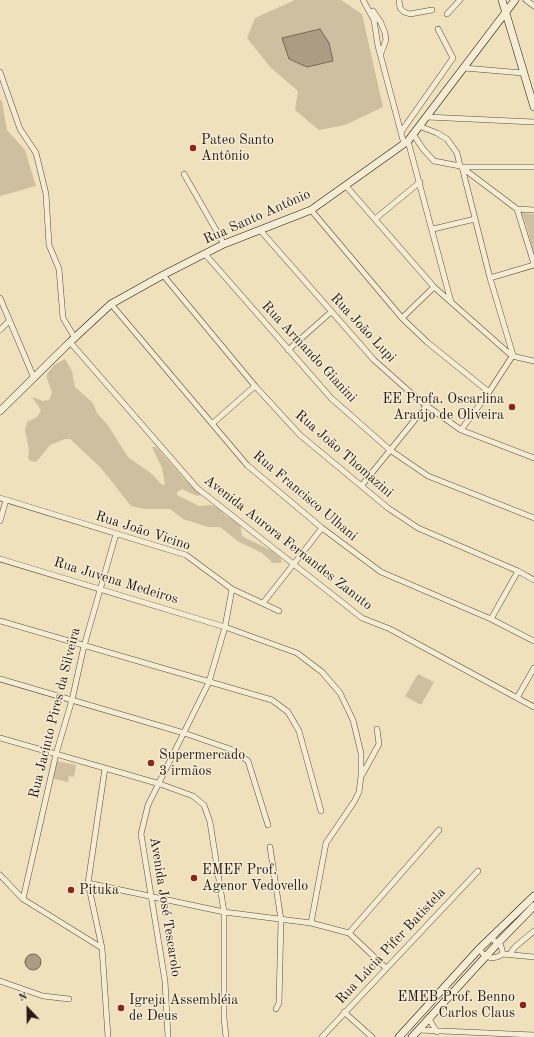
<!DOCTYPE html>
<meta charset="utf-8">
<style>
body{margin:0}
#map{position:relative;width:534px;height:1037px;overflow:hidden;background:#f0e1bd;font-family:"Old Standard TT",serif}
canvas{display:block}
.north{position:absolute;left:8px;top:989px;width:40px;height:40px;-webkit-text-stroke:3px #f5ecd4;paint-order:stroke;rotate:338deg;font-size:11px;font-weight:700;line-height:16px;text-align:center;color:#251a14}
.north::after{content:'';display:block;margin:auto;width:14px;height:18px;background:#251a14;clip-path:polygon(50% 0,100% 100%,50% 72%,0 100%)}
</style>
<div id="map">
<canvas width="534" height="1037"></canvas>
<div class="north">N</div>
</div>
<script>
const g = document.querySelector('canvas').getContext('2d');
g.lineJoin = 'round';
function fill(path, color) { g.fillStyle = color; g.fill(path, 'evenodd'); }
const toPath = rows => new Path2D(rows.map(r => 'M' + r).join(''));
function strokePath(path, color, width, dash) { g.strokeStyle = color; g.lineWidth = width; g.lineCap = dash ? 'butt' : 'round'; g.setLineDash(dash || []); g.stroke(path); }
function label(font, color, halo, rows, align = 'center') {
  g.font = font + ' "Old Standard TT",serif'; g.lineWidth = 3; g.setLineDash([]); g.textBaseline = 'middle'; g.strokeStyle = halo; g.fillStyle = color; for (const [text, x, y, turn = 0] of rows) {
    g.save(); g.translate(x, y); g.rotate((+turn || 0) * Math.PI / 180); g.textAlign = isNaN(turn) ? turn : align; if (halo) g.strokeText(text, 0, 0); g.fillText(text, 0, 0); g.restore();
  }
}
const green = toPath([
 [295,0,341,0,362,14,383,107,345,125,319,130,295,110,298,91,271,68,247,38,255,18],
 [0,100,2,101,7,130,25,150,36,186,0,196],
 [522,213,534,214,534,254,527,228],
 [65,359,72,371,75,387,93,403,97,413,107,424,128,457,152,474,161,484,165,485,162,468,152,447,156,447,185,480,201,495,197,496,182,489,177,492,177,495,199,506,211,505,218,508,226,516,240,524,242,536,272,551,281,559,282,563,273,563,262,553,239,542,220,527,208,527,183,519,170,509,144,509,131,506,101,468,70,439,65,439,50,445,38,460,35,462,30,461,28,458,29,450,25,430,27,422,37,417,41,410,32,397,43,401,50,399,52,392,47,379,47,374,54,365],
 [418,674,434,682,421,705,405,696],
 [57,761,76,765,74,777,69,776,68,782,54,779]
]);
const water = toPath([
 [320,29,329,43,333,61,307,67,289,59,282,38,320,29],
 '25 962a8 8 0 1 1 16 0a8 8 0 1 1-16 0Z'
]);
const street = toPath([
 [363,0,374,20,378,46,404,144],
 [399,0,400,8,404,12,410,14,432,10],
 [526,0,534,6],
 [373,11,381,23,385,33,386,40,381,53],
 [447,14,460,0],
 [464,68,523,73],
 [0,72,20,129,36,153,46,194,49,245,59,269,63,318,75,338],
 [427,117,534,122],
 [419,126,437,133,447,139,457,153,460,166],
 [401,132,453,58,438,29],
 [413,134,423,149,434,161,460,166,517,209],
 [408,141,451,302],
 [184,174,224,244],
 [346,186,434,287,512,356,534,361],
 [517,209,534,264],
 [517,209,534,210],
 [311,210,402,318,427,342,489,392],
 [375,219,420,182],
 [433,229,475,219],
 [260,230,374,360,420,401,461,430,534,458],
 [205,254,331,398,390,450,428,476,534,518],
 [163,275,255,386,300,435,388,508,418,528,518,571,534,580],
 [490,278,534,265],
 [0,298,34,378],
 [111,304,247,465,322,528,381,572,491,619,534,641],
 [402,318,434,287],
 [0,330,9,321],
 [70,342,197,488,362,618,390,629,534,707],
 [288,350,331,312],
 [213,423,255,386],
 [461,430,489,392,513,355,490,278,462,167,534,167],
 [362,485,426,406],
 [0,498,186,555,232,589,279,611],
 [0,521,6,500],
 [0,559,225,627,297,653,322,672,340,693,353,720,361,753,361,776,359,792,354,802,326,843,311,923],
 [263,603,322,528],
 [491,619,518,571],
 [0,621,272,700,288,712,299,731,321,811],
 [0,679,184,733,233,750,248,761,268,825],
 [517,698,534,668],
 [0,738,160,784,193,796,204,805,210,822,224,912,224,1018,226,1037],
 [362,775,379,744,377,729],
 [270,847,281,920,279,1003,276,1009],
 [0,875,23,899,102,948,108,1037],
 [88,883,224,912,311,923,349,933,386,968],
 [23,899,56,754,72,700,84,646,116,534],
 [349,933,439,830],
 [491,938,501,946,503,954],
 [102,948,88,883,105,768],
 [479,949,484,955,491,958,497,957,503,954,534,957],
 [510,954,515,947,534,931],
 [0,981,43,996,69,999],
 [344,1012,372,1037],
 [429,1019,437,1032],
 [419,1030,534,1035],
 [168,1037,165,981,141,834,148,805,209,682,225,627,232,589],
 [322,1037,478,871]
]);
const secondary = toPath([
 [502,0,534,107],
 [0,411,70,342,111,304,163,275,224,244,311,210,408,141,515,0],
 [399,1037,479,949,534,896],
 [412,1037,498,943,534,906]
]);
const markers = [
 [193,148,4,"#8f2418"],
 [512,407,4,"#8f2418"],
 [151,763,4,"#8f2418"],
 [194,878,4,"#8f2418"],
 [71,890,4,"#8f2418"],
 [523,1005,4,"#8f2418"],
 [121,1008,4,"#8f2418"]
];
const poiNames = [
 ["Pateo Santo",201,140],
 ["Antônio",201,156],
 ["EE Profa. Oscarlina",504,399,"right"],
 ["Araújo de Oliveira",504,415,"right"],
 ["Supermercado",159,755],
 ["3 irmãos",159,771],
 ["EMEF Prof.",202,870],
 ["Agenor Vedovello",202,886],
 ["Pituka",79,890],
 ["EMEB Prof. Benno",515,997,"right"],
 ["Carlos Claus",515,1013,"right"],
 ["Igreja Assembléia",129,1000],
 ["de Deus",129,1016]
];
const streetNames = [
 ["Rua Santo Antônio",257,217,-24],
 ["Rua João Lupi",363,328,47],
 ["Rua Armando Gianini",309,352,47],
 ["Rua João Thomazini",344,454,41],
 ["Rua Francisco Ulhani",305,496,40],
 ["Rua João Vicino",143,531,18],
 ["Avenida Aurora Fernandes Zanuto",288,543,38],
 ["Rua Juvena Medeiros",116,581,17],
 ["Rua Jacinto Pires da Silveira",55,713,-76],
 ["Avenida José Tescarolo",165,907,81],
 ["Rua Lúcia Pifer Batistela",391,946,-47]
];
fill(green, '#cdbfa0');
fill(water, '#ab9d84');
strokePath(water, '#756957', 1);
strokePath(street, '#584c3e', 6);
strokePath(secondary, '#251a14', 8);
strokePath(street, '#f5ecd4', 5);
strokePath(secondary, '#f5ecd4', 7);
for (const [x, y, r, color] of markers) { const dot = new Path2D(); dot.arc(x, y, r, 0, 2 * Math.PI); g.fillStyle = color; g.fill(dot); strokePath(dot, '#f5ecd4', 1.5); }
label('14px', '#251a14', '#f5ecd4', poiNames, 'left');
label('14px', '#251a14', '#f5ecd4', streetNames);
</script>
